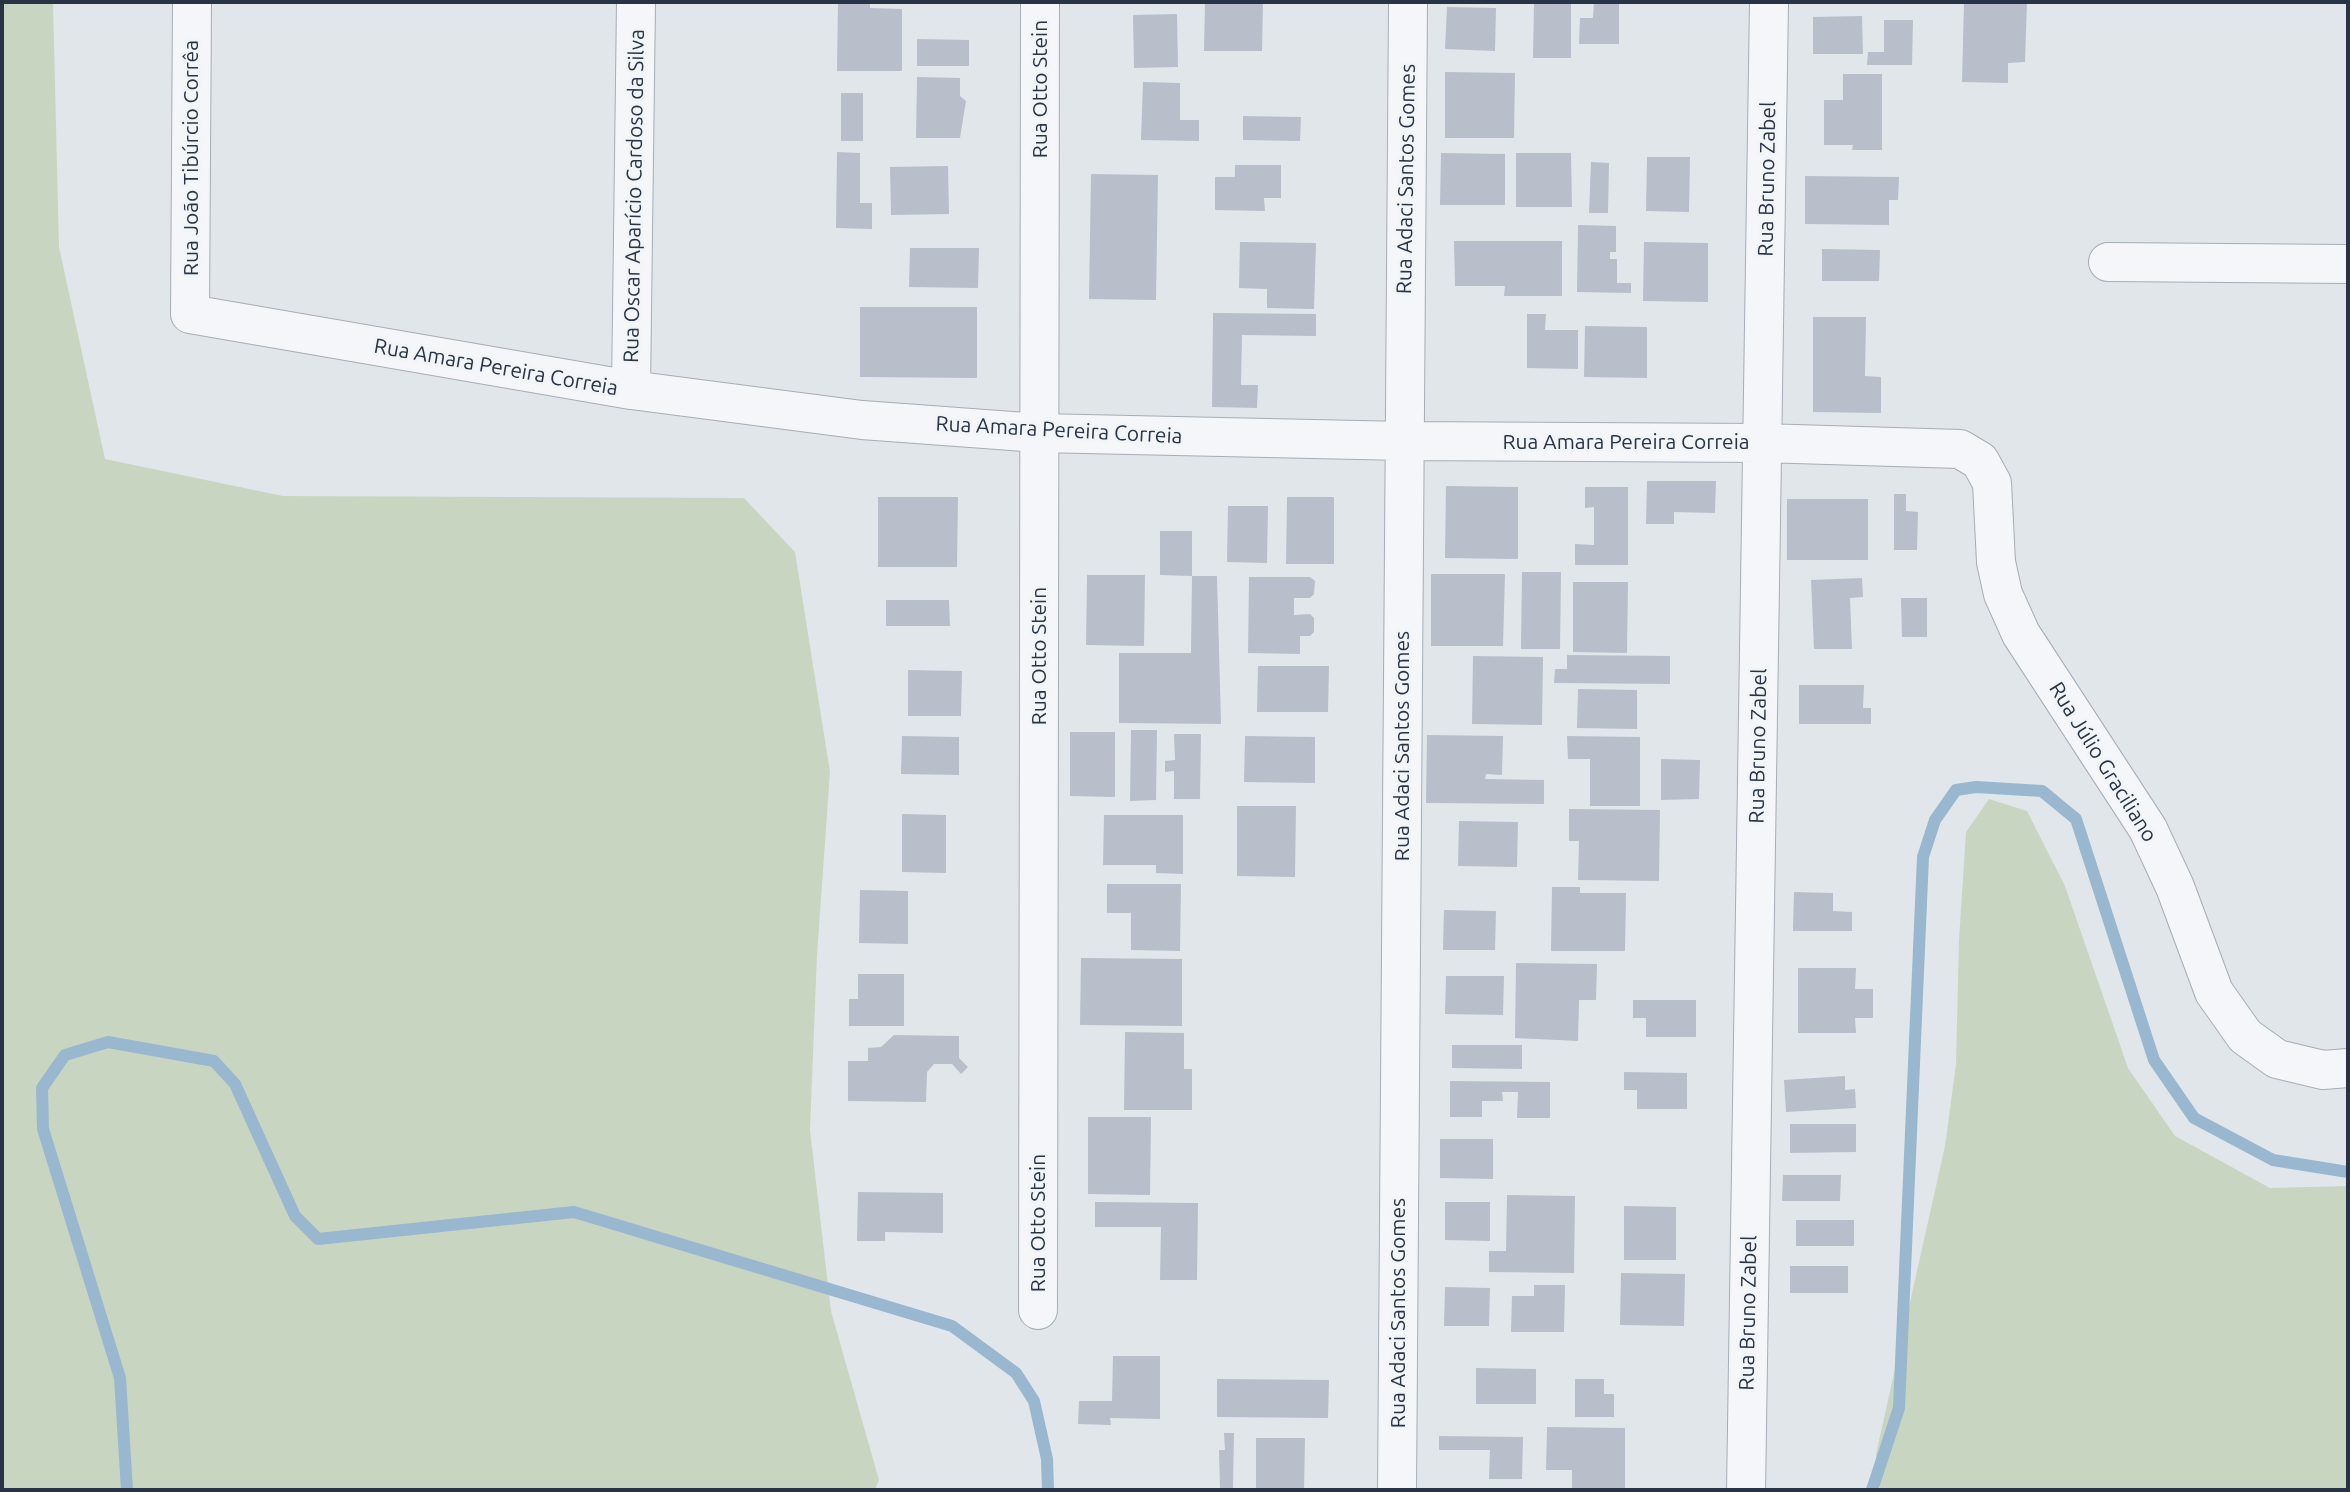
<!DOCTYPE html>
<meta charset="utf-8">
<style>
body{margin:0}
#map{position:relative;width:2350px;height:1492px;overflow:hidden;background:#e1e6eb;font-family:Ubuntu,sans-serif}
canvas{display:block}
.frame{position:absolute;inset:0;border:4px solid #283445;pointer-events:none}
</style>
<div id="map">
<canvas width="2350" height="1492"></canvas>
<div class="frame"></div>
</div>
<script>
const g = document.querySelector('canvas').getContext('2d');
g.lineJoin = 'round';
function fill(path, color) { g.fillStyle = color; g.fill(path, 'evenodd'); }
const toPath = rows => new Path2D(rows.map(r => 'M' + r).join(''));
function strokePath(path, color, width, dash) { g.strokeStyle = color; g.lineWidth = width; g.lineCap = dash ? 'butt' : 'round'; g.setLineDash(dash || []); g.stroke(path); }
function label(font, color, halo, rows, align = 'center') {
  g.font = font + ' Ubuntu,sans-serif'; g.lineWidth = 6; g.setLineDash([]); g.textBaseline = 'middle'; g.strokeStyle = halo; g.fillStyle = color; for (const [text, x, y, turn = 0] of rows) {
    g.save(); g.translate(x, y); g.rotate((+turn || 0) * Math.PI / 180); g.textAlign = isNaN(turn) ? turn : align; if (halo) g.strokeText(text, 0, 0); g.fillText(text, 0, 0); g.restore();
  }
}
const green = toPath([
 [2,2,53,2,59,247,105,459,283,496,744,498,795,552,830,772,817,955,810,1130,831,1311,879,1480,875,1490,2,1490],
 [1989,799,2027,811,2065,886,2128,1068,2175,1136,2270,1188,2348,1186,2348,1490,1880,1490,1876,1454,1945,1146,1956,1064,1959,940,1966,832]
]);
const stream = toPath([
 [127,1490,120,1378,43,1129,42,1088,65,1055,108,1042,214,1061,235,1084,295,1216,318,1239,574,1212,952,1326,1016,1373,1034,1401,1047,1459,1048,1490],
 [1872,1490,1899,1408,1923,857,1935,820,1956,790,1976,787,2042,791,2076,819,2154,1060,2194,1118,2273,1160,2348,1172]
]);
const building = toPath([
 [838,2,870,2,870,8,902,9,902,71,837,71],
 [1205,2,1263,2,1262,51,1204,51],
 [1534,2,1571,2,1571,58,1533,58],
 [1594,2,1619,2,1619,44,1579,44,1580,18,1593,18],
 [1964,2,2027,2,2025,62,2008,63,2008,83,1962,82],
 [1447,7,1496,8,1495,51,1445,49],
 [1177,14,1178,67,1134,68,1133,15],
 [1862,16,1863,54,1813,54,1813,17],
 [1884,20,1913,20,1912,65,1867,65,1868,52,1884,52],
 [917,39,969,40,969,66,917,66],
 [1445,72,1515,73,1514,138,1445,138],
 [1843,74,1882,74,1882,150,1852,150,1853,145,1824,145,1824,100,1843,100],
 [917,77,960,78,960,96,966,101,960,138,916,138],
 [1143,82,1180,83,1180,120,1199,120,1199,141,1141,140],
 [841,93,863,93,863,141,841,141],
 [1243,116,1301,117,1300,141,1243,140],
 [837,152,860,153,860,203,872,203,872,229,836,228],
 [1441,153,1505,154,1505,205,1440,205],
 [1516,153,1571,153,1572,207,1516,207],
 [1647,157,1690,157,1689,212,1646,211],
 [1591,162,1609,163,1608,213,1589,213],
 [1235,165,1281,165,1281,198,1264,198,1265,211,1215,210,1215,177,1235,177],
 [948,166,949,214,891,215,890,167],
 [1091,174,1158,175,1156,300,1089,299],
 [1805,176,1899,177,1898,200,1889,200,1889,225,1805,224],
 [1578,225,1616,226,1616,252,1610,252,1610,259,1617,259,1617,283,1631,283,1631,293,1577,292],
 [1454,241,1562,241,1562,296,1504,296,1505,286,1455,286],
 [1240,242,1316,243,1314,309,1267,308,1267,289,1239,288],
 [1644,242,1708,243,1708,302,1643,301],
 [910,248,979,248,978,288,909,287],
 [1822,249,1880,250,1879,281,1822,281],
 [860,307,977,307,977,378,860,377],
 [1213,313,1316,314,1316,336,1242,335,1241,385,1258,385,1257,408,1212,407],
 [1527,314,1546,314,1545,330,1578,330,1578,369,1527,368],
 [1813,317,1866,317,1865,376,1881,377,1881,413,1813,412],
 [1585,326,1647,327,1647,378,1584,377],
 [1647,481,1716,481,1715,513,1674,512,1674,524,1646,524],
 [1446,486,1518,487,1518,559,1445,558],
 [1585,487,1628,487,1628,565,1575,565,1575,544,1594,545,1594,507,1585,508],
 [1894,494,1906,494,1906,511,1918,512,1917,550,1894,550],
 [878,497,958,497,957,567,878,567],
 [1287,497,1334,497,1334,564,1286,564],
 [1787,499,1868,499,1868,560,1787,560],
 [1228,506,1268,506,1267,563,1227,562],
 [1160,531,1192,531,1192,576,1160,575],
 [1522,572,1561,572,1560,649,1521,649],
 [1431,574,1505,574,1503,646,1431,646],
 [1087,575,1145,575,1144,646,1086,645],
 [1192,576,1217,576,1221,724,1119,723,1119,653,1191,653],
 [1249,577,1310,577,1315,581,1314,594,1310,598,1294,598,1294,615,1310,614,1314,618,1314,632,1310,636,1300,636,1300,654,1248,653],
 [1862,578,1863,597,1850,598,1852,649,1814,649,1811,580],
 [1573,582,1628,582,1627,653,1573,652],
 [1901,598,1927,598,1927,637,1902,637],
 [886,600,949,600,950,626,886,626],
 [1567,655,1670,656,1670,684,1554,683,1555,669,1567,669],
 [1473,656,1543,657,1542,725,1472,724],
 [1258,666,1329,666,1328,712,1257,712],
 [908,670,962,671,961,716,908,716],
 [1799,685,1864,685,1863,708,1871,708,1871,724,1799,724],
 [1578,689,1637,690,1637,729,1577,728],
 [1131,730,1157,730,1156,800,1130,801],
 [1070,732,1115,732,1115,797,1070,796],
 [1174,734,1201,734,1200,799,1174,799,1174,771,1165,772,1165,761,1175,760],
 [1427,735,1503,736,1502,775,1486,774,1485,779,1544,780,1544,804,1426,803],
 [902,736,959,737,959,775,901,774],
 [1245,736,1315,737,1315,783,1244,782],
 [1567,736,1640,737,1640,806,1590,806,1590,759,1568,759],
 [1661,759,1700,760,1699,799,1661,800],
 [1237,806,1296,806,1295,877,1237,876],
 [1569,809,1660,810,1659,881,1578,880,1579,841,1569,841],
 [902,814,946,815,946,873,902,872],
 [1104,815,1183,815,1183,874,1156,873,1156,865,1103,865],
 [1459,821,1518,822,1517,867,1458,866],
 [1107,884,1181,884,1180,951,1131,950,1131,913,1107,913],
 [1552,887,1580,887,1580,893,1626,893,1625,951,1551,951],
 [860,890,908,891,908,944,859,943],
 [1794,892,1833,893,1833,911,1852,912,1852,931,1793,931],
 [1444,910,1496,911,1495,950,1443,950],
 [1081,958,1182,959,1182,1026,1080,1025],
 [1516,963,1597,964,1596,1000,1579,1000,1578,1041,1515,1038],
 [1798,968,1856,968,1855,989,1873,989,1873,1018,1855,1018,1856,1033,1798,1033],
 [858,974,904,974,904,1026,849,1026,849,999,858,999],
 [1446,976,1504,976,1503,1015,1445,1014],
 [1633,1000,1696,1000,1696,1037,1646,1037,1646,1018,1633,1018],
 [1125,1032,1184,1033,1184,1069,1192,1069,1192,1110,1124,1110],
 [894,1035,959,1036,959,1058,968,1067,961,1074,952,1064,934,1064,927,1072,926,1102,848,1101,848,1061,868,1061,868,1048,881,1047],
 [1452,1045,1522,1045,1522,1069,1452,1068],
 [1624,1072,1687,1073,1687,1109,1637,1109,1637,1090,1624,1090],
 [1845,1076,1845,1090,1855,1089,1856,1108,1786,1112,1784,1080],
 [1450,1081,1550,1082,1550,1118,1517,1118,1518,1092,1502,1092,1503,1101,1482,1101,1482,1117,1450,1117],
 [1088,1117,1151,1117,1150,1195,1088,1194],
 [1790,1124,1856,1124,1856,1152,1790,1153],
 [1440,1139,1493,1139,1493,1179,1440,1178],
 [1783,1175,1841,1175,1840,1201,1782,1201],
 [858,1192,943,1193,943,1233,885,1232,885,1241,857,1241],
 [1507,1195,1575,1196,1574,1273,1489,1272,1489,1251,1506,1251],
 [1095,1202,1198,1203,1197,1280,1160,1280,1161,1227,1095,1227],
 [1445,1202,1490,1202,1490,1241,1445,1240],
 [1624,1206,1676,1207,1676,1260,1624,1260],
 [1796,1220,1854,1220,1854,1246,1796,1246],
 [1790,1266,1848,1266,1848,1293,1790,1293],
 [1621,1273,1685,1274,1684,1326,1620,1325],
 [1534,1285,1565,1285,1564,1332,1511,1332,1512,1296,1534,1296],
 [1445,1287,1490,1288,1489,1326,1444,1326],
 [1113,1356,1160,1356,1160,1419,1110,1418,1111,1425,1078,1424,1079,1401,1112,1401],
 [1476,1368,1536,1369,1536,1404,1476,1404],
 [1217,1379,1329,1380,1328,1418,1217,1417],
 [1575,1379,1604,1379,1604,1394,1614,1394,1614,1417,1575,1417],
 [1547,1427,1625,1428,1625,1490,1572,1490,1572,1470,1546,1470],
 [1224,1433,1234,1433,1233,1489,1220,1489,1219,1450,1225,1450],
 [1439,1436,1523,1437,1522,1479,1489,1479,1490,1450,1439,1450],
 [1256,1438,1305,1438,1304,1490,1256,1490]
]);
const minor = toPath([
 [192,2,190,314,631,390,862,420,1039,433,1404,441,1762,443,1960,449,1980,461,1992,483,1996,562,2003,594,2021,634,2148,829,2175,887,2214,992,2245,1036,2277,1059,2323,1070,2348,1068],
 [2108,262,2348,264],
 [631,390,636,2],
 [1038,1310,1040,2],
 [1397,1490,1408,2],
 [1746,1490,1769,2]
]);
const streetNames = [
 ["Rua Otto Stein",1040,89,-90],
 ["Rua João Tibúrcio Corrêa",191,158,-90],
 ["Rua Adaci Santos Gomes",1406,179,-89],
 ["Rua Bruno Zabel",1767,179,-89],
 ["Rua Oscar Aparício Cardoso da Silva",634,196,-89],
 ["Rua Amara Pereira Correia",496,367,10],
 ["Rua Amara Pereira Correia",1059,430,3],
 ["Rua Amara Pereira Correia",1626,442],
 ["Rua Otto Stein",1039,656,-90],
 ["Rua Adaci Santos Gomes",1402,746,-90],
 ["Rua Bruno Zabel",1758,746,-89],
 ["Rua Júlio Graciliano",2103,762,58],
 ["Rua Otto Stein",1038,1223,-90],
 ["Rua Adaci Santos Gomes",1398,1313,-90],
 ["Rua Bruno Zabel",1748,1313,-89]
];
fill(green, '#c8d6c1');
strokePath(stream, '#99b7ce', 12);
fill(building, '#b8bfca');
strokePath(minor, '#a6adb6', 40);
strokePath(minor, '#f4f6f9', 38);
label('21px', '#283445', '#f1f5f8', streetNames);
</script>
